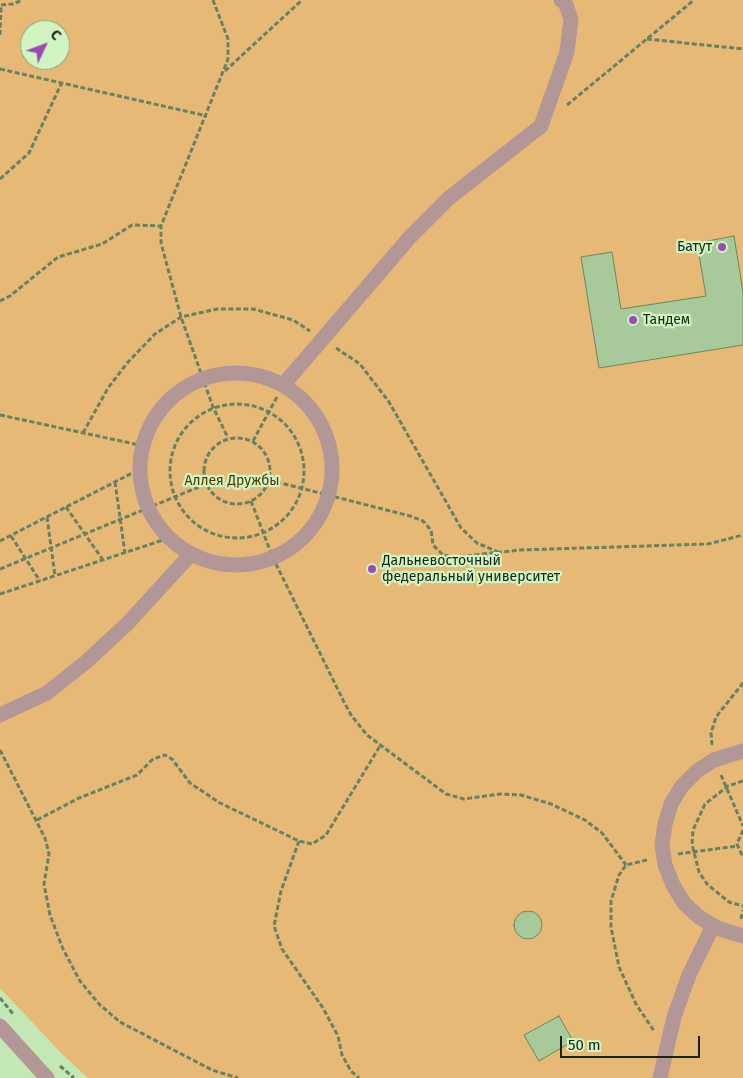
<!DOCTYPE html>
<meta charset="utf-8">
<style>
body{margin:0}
#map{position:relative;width:743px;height:1078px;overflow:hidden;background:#c4e7b6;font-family:"Fira Sans",sans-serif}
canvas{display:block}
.north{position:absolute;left:20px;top:20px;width:50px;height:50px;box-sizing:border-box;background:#d1f4c3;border:1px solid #87a17c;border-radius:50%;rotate:47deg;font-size:14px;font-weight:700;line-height:20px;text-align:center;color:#182412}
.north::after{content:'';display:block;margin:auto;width:18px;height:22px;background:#9d4ab9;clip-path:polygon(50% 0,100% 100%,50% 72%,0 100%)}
.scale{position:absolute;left:560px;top:1036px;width:140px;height:22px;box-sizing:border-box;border:2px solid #182412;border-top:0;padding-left:6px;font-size:15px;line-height:18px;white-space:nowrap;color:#182412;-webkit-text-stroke:4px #d1f4c3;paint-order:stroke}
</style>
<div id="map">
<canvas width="743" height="1078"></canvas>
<div class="north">С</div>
<div class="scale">50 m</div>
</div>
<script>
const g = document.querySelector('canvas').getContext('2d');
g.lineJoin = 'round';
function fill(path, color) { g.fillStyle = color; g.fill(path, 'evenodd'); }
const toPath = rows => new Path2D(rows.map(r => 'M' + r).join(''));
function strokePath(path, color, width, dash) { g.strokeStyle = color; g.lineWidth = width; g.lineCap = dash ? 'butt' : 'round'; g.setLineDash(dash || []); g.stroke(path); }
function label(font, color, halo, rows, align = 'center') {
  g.font = font + ' "Fira Sans",sans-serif'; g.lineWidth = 4.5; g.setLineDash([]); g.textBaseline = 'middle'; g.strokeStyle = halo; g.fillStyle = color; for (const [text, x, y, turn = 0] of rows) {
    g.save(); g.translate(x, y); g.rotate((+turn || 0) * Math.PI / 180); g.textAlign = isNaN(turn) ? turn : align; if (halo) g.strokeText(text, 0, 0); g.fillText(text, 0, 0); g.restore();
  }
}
const green = toPath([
 [0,0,743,0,743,1078,88,1078,63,1055,0,988],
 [30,30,60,30,60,60,30,60]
]);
const building = toPath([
 [734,236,743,292,743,345,599,368,581,257,612,252,621,309,706,296,697,243,734,236],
 '514 925a14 14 0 1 1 28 0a14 14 0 1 1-28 0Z',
 [559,1016,573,1041,539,1061,524,1035,559,1016]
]);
const path = toPath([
 [213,0,228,39,228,59,161,226,161,243,181,317,213,407,228,438],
 [1,5,13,4,22,0],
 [0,35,1,5],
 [647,39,743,49],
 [0,69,207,116],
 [225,71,302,0],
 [567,105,694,0],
 [0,179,29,153,62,82],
 [0,301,10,296,58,257,102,244,132,225,161,226],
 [336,348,360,364,389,402,461,528,477,543,498,552],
 '170 471a67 67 0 1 1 134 0a67 67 0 1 1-134 0Z',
 [0,415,144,446],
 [83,433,108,388,128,362,155,334,181,317,217,309,253,309,293,320,310,331],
 '204 471a33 33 0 1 1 66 0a33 33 0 1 1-66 0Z',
 [253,441,277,397],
 [269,480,410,516,423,521,431,530,433,545,443,555,455,557,520,550,708,544,743,535],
 [115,482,125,553],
 [251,501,273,558,343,700,351,715,367,735,446,794,464,799,500,794,521,795,551,804,585,820,602,833,626,865],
 [66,507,103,560],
 [47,517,55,576],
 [11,536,40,581],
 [0,541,140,469],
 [0,569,206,484],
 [0,594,169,538],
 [712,745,711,733,716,717,743,683],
 [0,750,45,838,49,854,44,884,50,915,63,949,80,981,99,1004,120,1022,212,1070,238,1078],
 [721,775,743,826],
 [743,781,728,786,705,804,693,830,692,844,699,872,707,884,729,902,743,906],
 [37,820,79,798,137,775,153,759,165,755,172,759,190,783,220,803,299,841,312,844,326,835,380,746],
 [743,830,737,844,743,857],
 [299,841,281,891,274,926,282,949,323,1008,338,1036,342,1055,351,1071,359,1078],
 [678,854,737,846],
 [647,860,626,865,619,875,611,901,611,927,619,967,636,1004,654,1031],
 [741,919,743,910],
 [0,998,14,1015],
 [60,1066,74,1078]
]);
const minor = toPath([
 '140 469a96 96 0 1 1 192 0a96 96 0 1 1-192 0Z',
 [284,384,410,237,449,198,541,126,567,52,571,19,565,2,561,0],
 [0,715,47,693,86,662,128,623,191,554],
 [743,751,714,760,697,771,682,786,671,804,665,824,662,845,665,865,673,885,684,903,699,917,717,928,743,936],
 [0,1026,47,1078],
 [660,1078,674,1017,689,975,713,926]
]);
const markers = [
 [722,247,5,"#9d4ab9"],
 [633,320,5,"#9d4ab9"],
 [372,569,5,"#9d4ab9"]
];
const poiNames = [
 ["Батут",712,247,"right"],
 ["Тандем",643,320],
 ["Дальневосточный",382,561],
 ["федеральный университет",382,577]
];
const parkNames = [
 ["Аллея Дружбы",232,481]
];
fill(green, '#e6b976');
fill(building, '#a8ca9b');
strokePath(building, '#69885c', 1);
strokePath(path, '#6a8160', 3, [5, 2.5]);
strokePath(minor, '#b39797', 15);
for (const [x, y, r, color] of markers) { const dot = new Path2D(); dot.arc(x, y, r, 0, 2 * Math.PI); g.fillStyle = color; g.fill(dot); strokePath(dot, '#d1f4c3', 2); }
label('14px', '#182412', '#d1f4c3', poiNames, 'left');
label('14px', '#543802', '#d1f4c3', parkNames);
</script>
